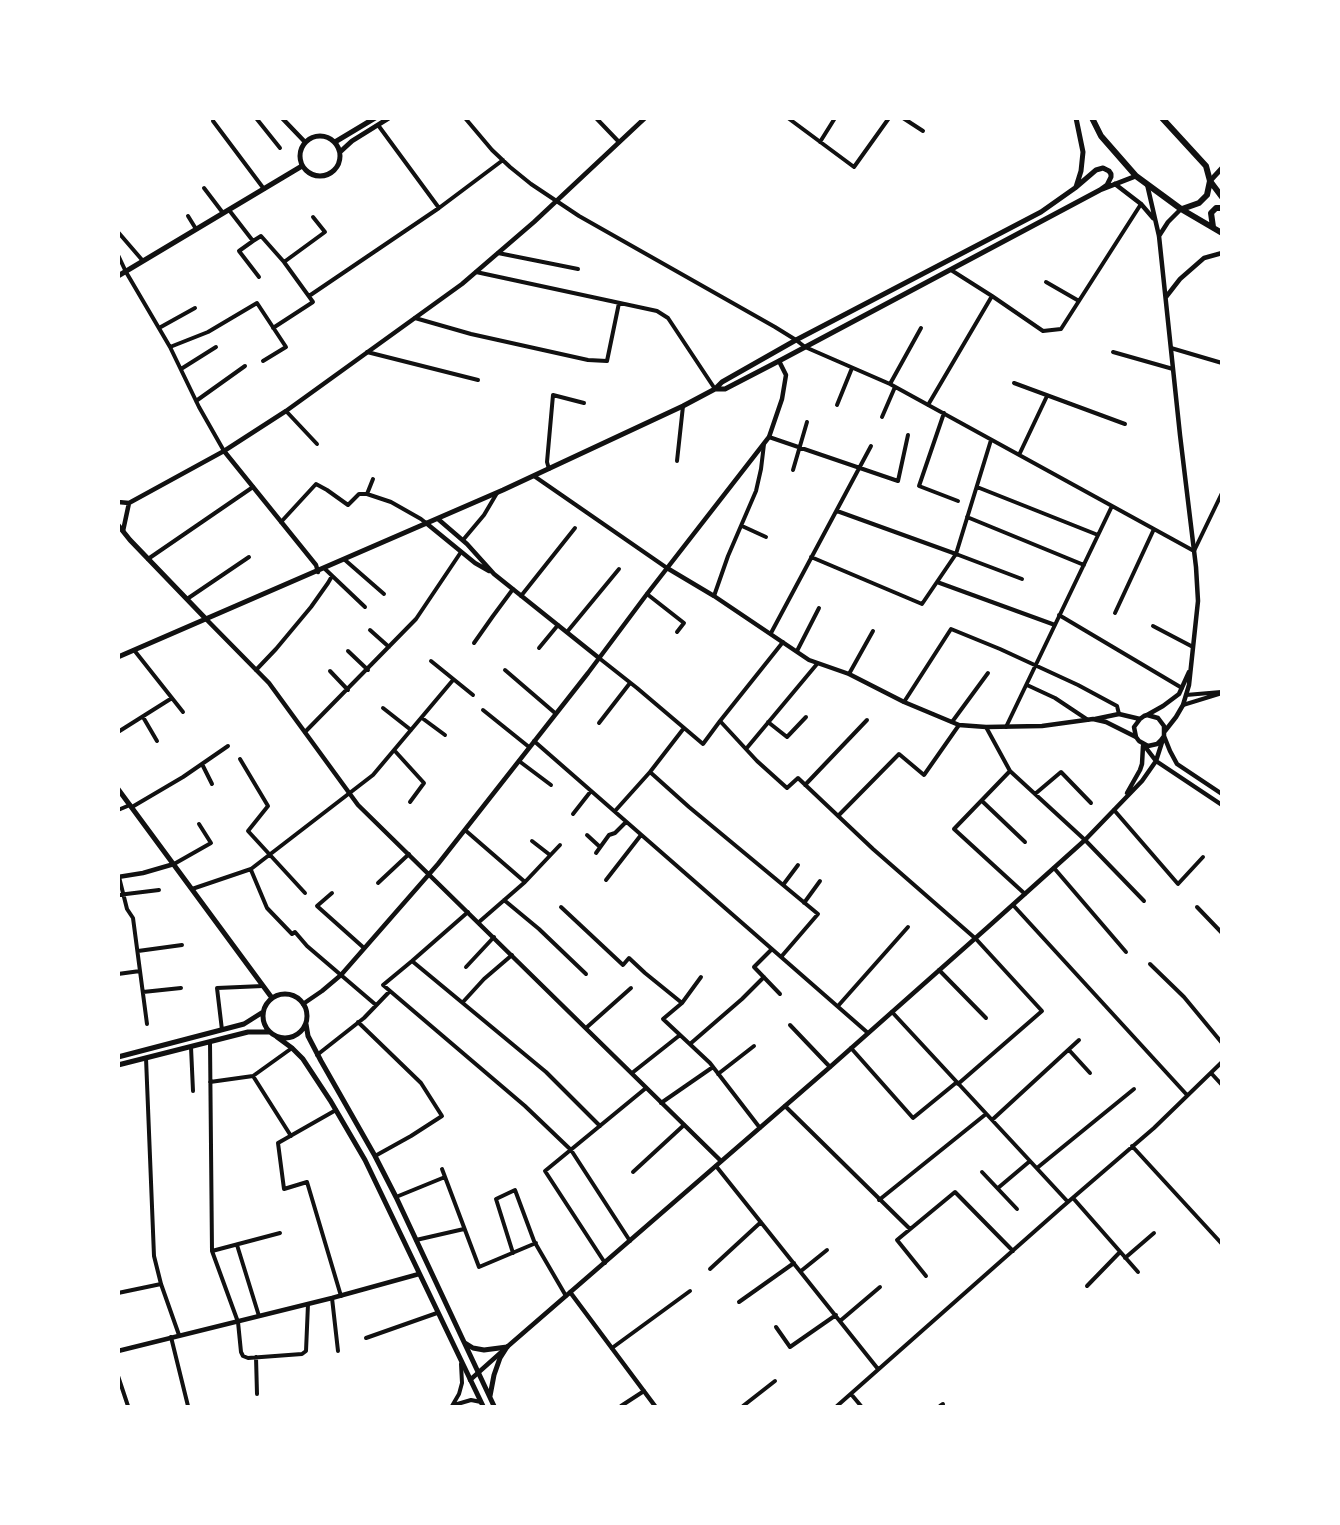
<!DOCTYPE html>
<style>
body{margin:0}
#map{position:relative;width:1340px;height:1525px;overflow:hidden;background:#fff;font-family:"Fira Sans Condensed",sans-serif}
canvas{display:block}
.frame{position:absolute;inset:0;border:120px solid #fff;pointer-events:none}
</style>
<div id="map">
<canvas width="1340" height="1525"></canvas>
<div class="frame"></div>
</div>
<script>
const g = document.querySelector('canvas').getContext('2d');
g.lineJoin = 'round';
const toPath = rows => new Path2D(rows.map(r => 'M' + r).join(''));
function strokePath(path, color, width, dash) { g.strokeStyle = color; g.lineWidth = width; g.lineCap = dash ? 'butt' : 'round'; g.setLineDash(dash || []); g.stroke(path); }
const minor = toPath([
 [256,118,280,148],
 [465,118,492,150,510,167,531,184,579,216,775,327,796,340,805,347,890,384,1194,551,1222,493],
 [596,118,619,142],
 [788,118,854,167,889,118],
 [903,118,923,131],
 [213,121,264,189],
 [378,125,439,208],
 [820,142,835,118],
 [204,188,223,213],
 [229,210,253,241,261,236,284,262,313,302,273,328],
 [188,216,196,229],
 [118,232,143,261],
 [253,241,239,251,259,277],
 [498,253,578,269],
 [118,255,126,272,170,347,199,407,224,451],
 [284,262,325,232,313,217],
 [951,270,992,296,1043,331,1061,329,1141,204],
 [476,272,657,311,668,318,715,389],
 [1046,282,1079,301],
 [309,296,439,208,503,160],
 [415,318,471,334,588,360,607,361,619,303],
 [159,328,195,308],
 [170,347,208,332,257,303,286,347,263,361],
 [1171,348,1222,363],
 [367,352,478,380],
 [1113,352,1173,369],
 [181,369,216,347],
 [1014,383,1125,424],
 [890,384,921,328],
 [196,401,245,366],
 [837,405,852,368],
 [928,405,992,296],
 [286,411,317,444],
 [944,413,919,486,958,501],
 [882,417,895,387],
 [769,437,898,481,908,435],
 [1019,455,1047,396],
 [677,461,683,406],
 [549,469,547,462,553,395,584,403],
 [793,470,807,422],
 [534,476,667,568],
 [977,487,1098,535],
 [367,494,373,479],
 [837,511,956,554,991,440],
 [967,517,1084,565],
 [281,522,316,484,327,490,348,505,359,494,367,494,391,502,421,519,426,523],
 [742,526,766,537],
 [463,540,484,515,497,493],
 [811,557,922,604,956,554,1022,579],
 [148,559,253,487],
 [345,560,384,594],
 [325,569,365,607],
 [937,582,1055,625],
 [647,594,684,623,677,632],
 [521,596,575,528],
 [714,596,728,556,756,491,761,469,764,444],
 [187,599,249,557],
 [1115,613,1154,529],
 [1059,615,1182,688],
 [1153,626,1193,647],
 [370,630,389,647],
 [567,632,619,569],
 [771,633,871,446],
 [474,643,493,616,513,589],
 [539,648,558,625],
 [134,650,183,712],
 [348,651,368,670],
 [797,651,819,608],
 [599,658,637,688,703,744,720,721,757,761,787,788,798,778,873,849,976,939,1042,1011,958,1084],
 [431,661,473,695],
 [256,670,276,649,311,607,328,583,332,576],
 [505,670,555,713],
 [330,671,348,690],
 [849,674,873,631],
 [1027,685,1055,698,1088,720],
 [1186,695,1221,692],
 [904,702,951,629,1000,649,1078,685,1117,706,1119,714],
 [1183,705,1222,693],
 [383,708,411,730],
 [483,710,529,747],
 [143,717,157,741],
 [422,718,445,735],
 [720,721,783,642],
 [768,722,787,737,806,717],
 [952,722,988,673],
 [599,723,630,683],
 [986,727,1010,771,954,829,1025,894],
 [1006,727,1112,506],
 [118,732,172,698],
 [305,732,416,619,461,552],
 [534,741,868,1033],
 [746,749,817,664],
 [394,750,424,783,410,802],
 [240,759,268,806,248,831,305,893],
 [519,761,551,785],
 [202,764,212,784],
 [1010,771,1085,840,1144,901],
 [650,772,689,807,818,914,781,957],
 [805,785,867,720],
 [1035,794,1061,772,1091,803],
 [982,801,1025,842],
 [132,807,183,777,228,746],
 [118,810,130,805],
 [1114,810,1178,884,1203,857],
 [615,811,650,772,684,728],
 [573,814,591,791],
 [838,816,899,754,924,775,959,725],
 [465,830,525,882],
 [587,835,600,847],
 [532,841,550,855],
 [596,853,609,835,615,833,626,822],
 [174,864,211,843,199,824],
 [1054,868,1126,952],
 [251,870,267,908,292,934,295,932,307,946,376,1005],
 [119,877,127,909,133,918,147,1024],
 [606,880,641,835],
 [378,883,409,854],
 [783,885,798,865],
 [192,889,251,869,373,775,453,680],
 [332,893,317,906,364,948],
 [118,895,159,890],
 [504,900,539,929,586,974],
 [804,903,820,881],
 [1013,905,1187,1095],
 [561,907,623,965,629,958,645,973,682,1003],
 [1197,907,1222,933],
 [468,912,412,961,383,985,525,1106,571,1150,630,1241],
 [479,922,525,882,560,845],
 [772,949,754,967,780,994],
 [138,951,182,945],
 [412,961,546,1072,600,1126],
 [1150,964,1184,997,1222,1043],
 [466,967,494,937],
 [939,970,986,1018],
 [118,974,140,971],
 [701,977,682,1003,663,1019,710,1063,760,1128],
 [143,992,181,988],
 [463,1002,484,979,512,955],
 [838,1006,908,927],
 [892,1012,1068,1202],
 [358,1022,421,1083,442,1116,411,1136,375,1156],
 [790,1025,830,1067],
 [586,1028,631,988],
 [222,1030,217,988,263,986],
 [210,1042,212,1251,238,1322,241,1352,243,1356,248,1358,302,1354,306,1351,308,1304],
 [690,1044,742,999,764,977],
 [191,1047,193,1091],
 [851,1048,913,1118,957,1082],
 [1069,1050,1090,1073],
 [317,1055,364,1018,390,991],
 [146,1058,154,1256,161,1284,179,1335],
 [632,1073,680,1035],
 [1211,1073,1222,1085],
 [718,1074,754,1046],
 [253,1076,291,1136],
 [210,1082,253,1076,292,1048],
 [661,1103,713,1067],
 [785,1106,910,1229],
 [336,1110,278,1143,284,1189,307,1182,341,1296],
 [992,1120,1079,1040],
 [1132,1146,1222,1244],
 [716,1166,878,1369],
 [1037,1168,1134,1089],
 [442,1169,479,1267,536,1243],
 [633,1172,684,1125],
 [982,1172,1017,1209],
 [998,1188,1030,1161],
 [396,1197,445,1177],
 [1073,1198,1138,1272],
 [879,1200,986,1114],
 [416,1240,464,1229],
 [237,1245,259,1316],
 [212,1251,280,1233],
 [513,1253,496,1199,515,1190,534,1241,566,1296],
 [1125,1258,1154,1233],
 [605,1263,545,1171,646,1088],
 [710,1269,761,1222],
 [801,1271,827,1250],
 [926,1276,897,1240,955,1192,1013,1251],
 [1087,1286,1120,1252],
 [118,1293,161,1284],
 [332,1298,338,1351],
 [739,1302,794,1263],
 [840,1321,880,1287],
 [776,1327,790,1347,836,1315],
 [171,1337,188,1406],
 [366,1338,437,1313],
 [612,1348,690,1291],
 [256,1357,257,1394],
 [118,1376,128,1406],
 [851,1394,861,1406],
 [454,1405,471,1400,481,1402],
 [452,1406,459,1394,462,1383,461,1364],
 [621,1406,644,1391],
 [743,1406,775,1381],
 [837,1406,1061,1208,1154,1128,1222,1062],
 [940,1406,943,1404]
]);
const tertiary = toPath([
 [282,118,305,142],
 [1115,184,1141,204,1153,218],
 [1147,184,1159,236,1180,435,1196,567,1198,601,1189,685,1183,705,1176,717,1165,731],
 [1159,236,1168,222,1181,209],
 [1166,297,1180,279,1204,258,1222,253],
 [224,451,316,565,318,572],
 [118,502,129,503],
 [129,503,224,451,286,411,462,284,534,222,645,118],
 [438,519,467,544,494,574,599,658],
 [426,523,475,563,489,571],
 [123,531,129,503],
 [667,568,714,596,809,660,849,674,904,702,959,725,986,727,1042,726,1093,719,1106,722,1136,737,1139,741,1148,746,1157,744,1161,740,1164,736,1164,726,1158,718,1147,715,1144,716,1140,719,1134,727,1136,737],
 [206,619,269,683,358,805,721,1161],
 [1147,715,1163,706,1179,694,1189,672],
 [1095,719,1119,714,1140,719],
 [1164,736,1170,751,1177,764,1222,794],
 [1143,744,1156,761,1222,805],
 [1127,793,1140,770,1142,764,1143,746],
 [118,877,143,873,174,864],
 [303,1004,322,991,341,975,438,864,588,673,647,594,769,437,782,399,786,375,779,361],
 [570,1292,655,1406],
 [118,1351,332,1298,419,1274],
 [470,1380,507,1347,830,1067,988,927,1085,840,1142,781,1156,761,1164,736]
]);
const secondary = toPath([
 '300 156a20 20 0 1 1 40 0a20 20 0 1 1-40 0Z',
 [335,142,375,118],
 [340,152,352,141,389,118],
 [1210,181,1222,168],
 [1076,187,1081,171,1083,152,1076,118],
 [118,276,302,166],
 [715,389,725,389,779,361,1100,190,1136,176],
 [118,525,130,540,206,619],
 [118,657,503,490,683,406,715,389,722,382,796,340,1041,212,1075,188,1096,170,1103,168,1109,171,1111,174,1111,177,1107,185,1100,190],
 [118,789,272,998],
 '263 1016a22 22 0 1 1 44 0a22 22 0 1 1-44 0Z',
 [306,1024,308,1036,321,1061,375,1156,396,1197,494,1406],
 [277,1037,292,1048,303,1059,330,1100,365,1160,483,1406],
 [118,1057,244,1024,263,1012],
 [118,1065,248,1032,269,1032],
 [465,1343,473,1348,484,1350,507,1347],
 [490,1396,494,1375,500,1358,507,1347]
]);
const primary = toPath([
 [1092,118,1101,136,1136,176,1181,209,1222,233],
 [1162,118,1206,166,1210,181,1207,195,1199,203,1182,209],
 [1210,181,1222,197],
 [1213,227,1211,213,1216,208,1222,208]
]);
strokePath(minor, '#111', 4);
strokePath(tertiary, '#111', 4.5);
strokePath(secondary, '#111', 5);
strokePath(primary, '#111', 6);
</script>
